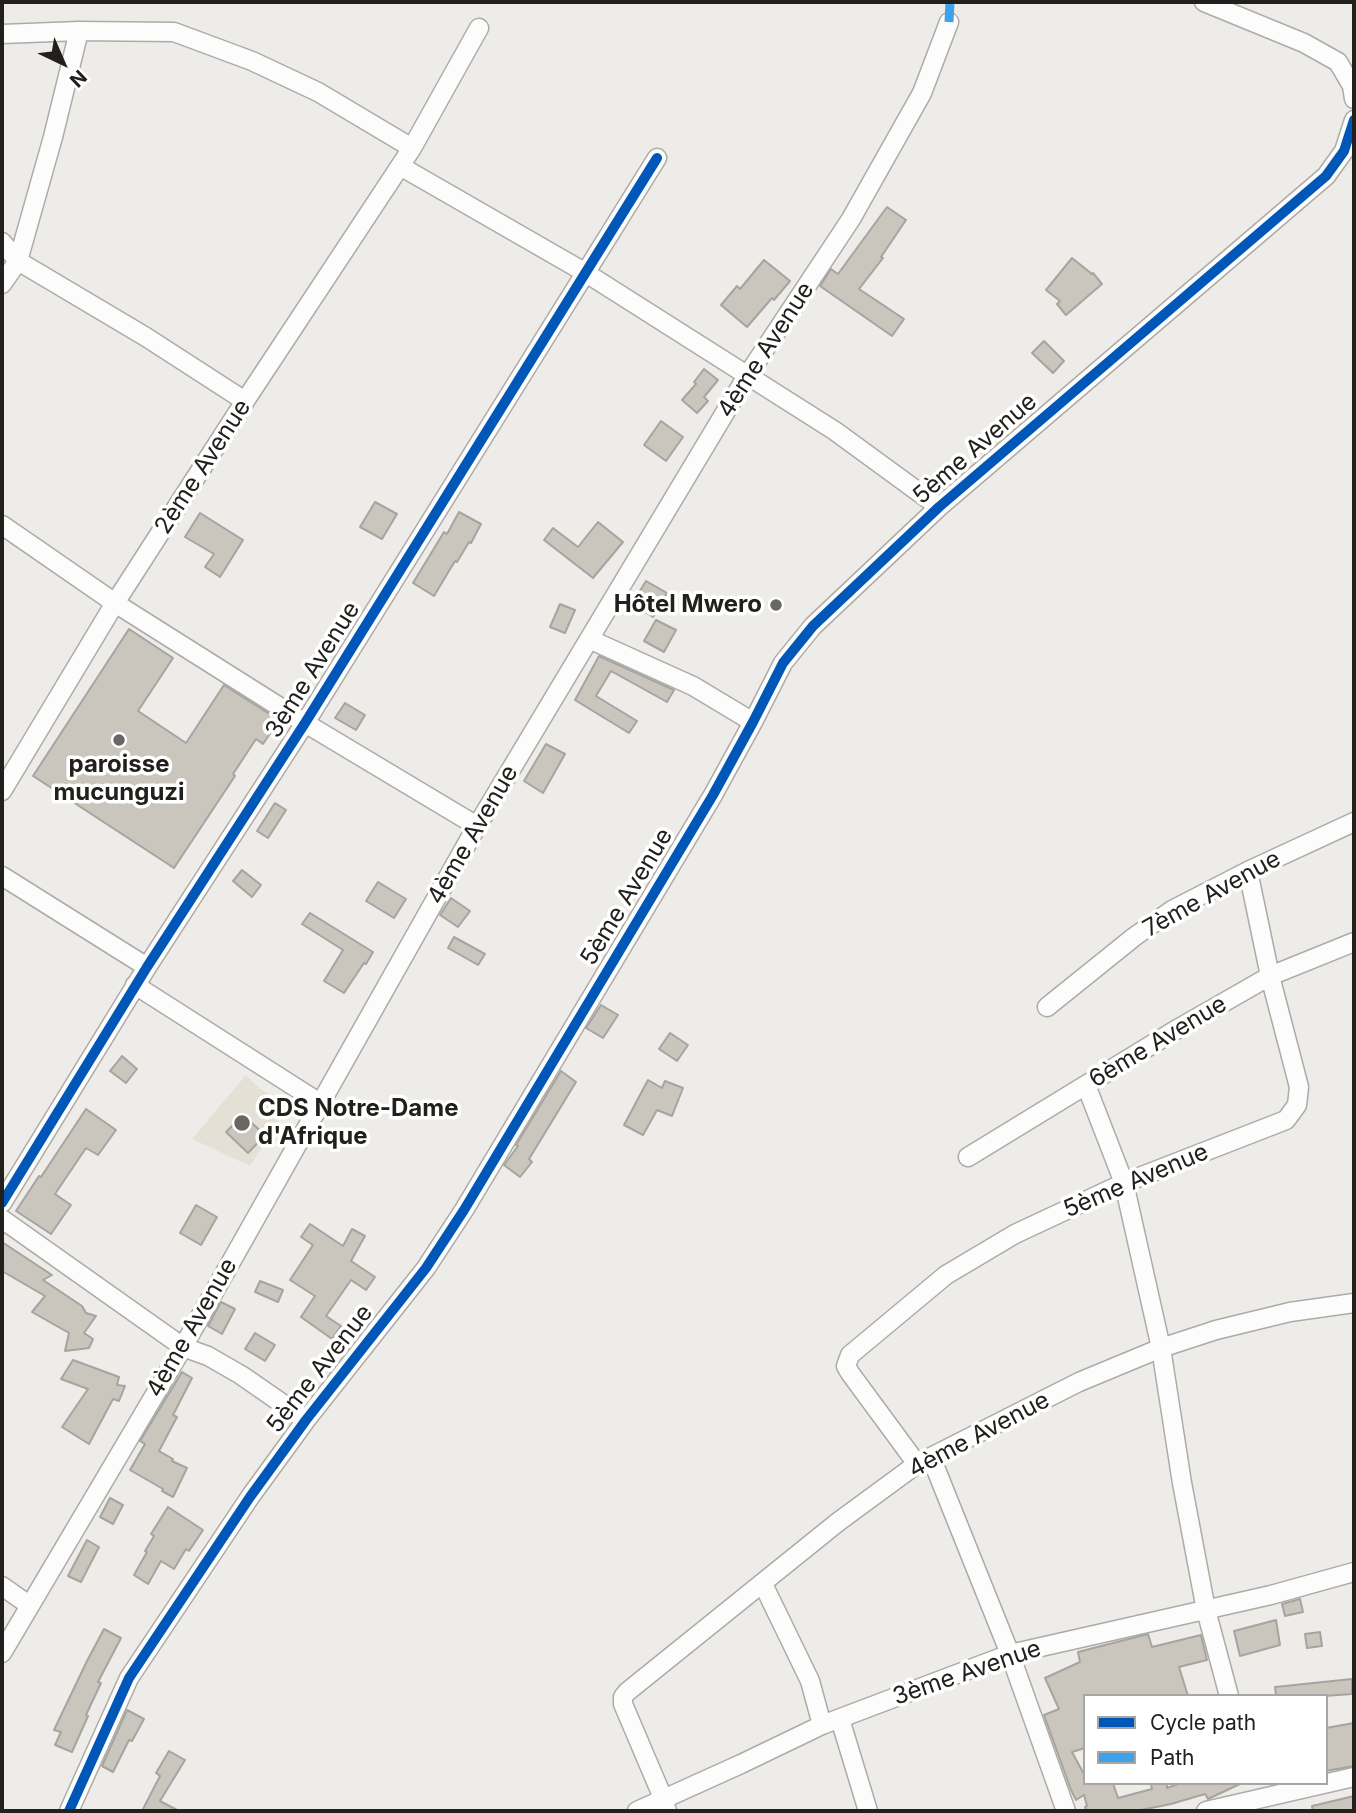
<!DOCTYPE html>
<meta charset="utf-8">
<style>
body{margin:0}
#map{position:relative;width:1356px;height:1813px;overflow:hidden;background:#eeece8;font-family:Inter,sans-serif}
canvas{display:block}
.frame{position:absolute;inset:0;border:4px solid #21201d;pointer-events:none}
.legend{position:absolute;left:1083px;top:1694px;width:245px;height:91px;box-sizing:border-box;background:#fff;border:2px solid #a6a6a5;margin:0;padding:9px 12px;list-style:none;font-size:21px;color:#21201d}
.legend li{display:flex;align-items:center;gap:14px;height:35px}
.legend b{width:35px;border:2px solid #a6a6a5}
.north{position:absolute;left:28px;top:28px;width:70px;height:70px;-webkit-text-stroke:5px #fff;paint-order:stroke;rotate:136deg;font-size:19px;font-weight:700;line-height:28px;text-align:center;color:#21201d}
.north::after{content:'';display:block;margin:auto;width:24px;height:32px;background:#21201d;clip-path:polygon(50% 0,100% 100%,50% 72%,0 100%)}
</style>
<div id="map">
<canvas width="1356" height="1813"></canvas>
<div class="frame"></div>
<ul class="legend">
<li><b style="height:9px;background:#0057b8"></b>Cycle path</li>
<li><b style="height:9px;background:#3ea2ea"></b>Path</li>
</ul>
<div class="north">N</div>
</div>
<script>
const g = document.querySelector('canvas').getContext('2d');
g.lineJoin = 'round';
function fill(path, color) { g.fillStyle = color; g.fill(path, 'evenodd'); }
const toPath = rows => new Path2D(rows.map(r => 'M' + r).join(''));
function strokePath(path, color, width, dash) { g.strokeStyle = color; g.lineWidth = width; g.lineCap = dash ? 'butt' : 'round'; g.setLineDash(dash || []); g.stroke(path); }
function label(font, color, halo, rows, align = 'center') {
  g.font = font + ' Inter,sans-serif'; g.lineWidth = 7; g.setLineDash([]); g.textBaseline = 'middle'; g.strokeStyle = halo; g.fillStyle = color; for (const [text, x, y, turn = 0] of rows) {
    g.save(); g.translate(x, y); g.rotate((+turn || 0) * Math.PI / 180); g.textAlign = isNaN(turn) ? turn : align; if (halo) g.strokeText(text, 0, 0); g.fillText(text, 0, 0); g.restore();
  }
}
const built = toPath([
 [246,1075,259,1088,288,1106,250,1166,192,1139]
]);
const building = toPath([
 [887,207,906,220,881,257,883,258,859,289,904,319,892,336,820,286,831,269,838,274,887,207],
 [1072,258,1092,274,1093,273,1102,284,1066,315,1057,304,1060,301,1046,290,1072,258],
 [764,260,790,281,774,300,772,298,747,327,721,305,737,286,740,289,764,260],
 [1044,341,1064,361,1053,373,1032,353,1044,341],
 [704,369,718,380,704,397,708,401,697,413,682,400,696,384,694,382,704,369],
 [661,421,683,437,666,461,644,445,661,421],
 [375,502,397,514,382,539,360,527,375,502],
 [459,512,481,524,471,543,469,542,457,562,455,561,434,596,413,583,444,532,447,534,459,512],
 [200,513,243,540,220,577,205,567,214,554,185,537,200,513],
 [598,522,623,542,593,578,544,540,553,528,578,547,598,522],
 [646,581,667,593,653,617,632,604,646,581],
 [560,604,575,610,565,633,550,627,560,604],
 [656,620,676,630,664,652,644,641,656,620],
 [129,629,173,658,138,711,186,743,224,685,279,720,263,744,256,739,233,774,235,776,174,868,33,776,129,629],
 [599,656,674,690,667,702,611,671,596,696,637,721,629,733,575,700,599,656],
 [345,703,365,715,356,730,335,718,345,703],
 [546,744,565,754,543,793,524,781,546,744],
 [275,803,286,810,268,838,257,831,275,803],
 [242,870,261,885,252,897,233,881,242,870],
 [378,882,406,899,394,918,366,901,378,882],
 [451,898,470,911,458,927,440,915,451,898],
 [310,913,373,952,366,964,364,963,344,993,324,981,343,950,302,924,310,913],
 [454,937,485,954,478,965,448,948,454,937],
 [601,1005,618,1015,603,1038,586,1028,601,1005],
 [670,1033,688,1045,677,1061,659,1049,670,1033],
 [122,1056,137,1069,126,1083,110,1071,122,1056],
 [561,1071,576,1082,529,1159,532,1162,520,1177,504,1165,518,1146,516,1145,561,1071],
 [648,1080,662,1088,665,1081,683,1088,672,1116,657,1110,643,1135,624,1125,648,1080],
 [86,1109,116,1130,98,1155,86,1148,55,1194,71,1205,51,1234,16,1211,39,1176,41,1177,86,1109],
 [243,1115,265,1135,248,1153,226,1132,243,1115],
 [196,1205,217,1217,201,1245,180,1233,196,1205],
 [310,1224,343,1246,352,1229,365,1236,351,1261,375,1277,366,1290,351,1280,326,1316,341,1326,332,1339,301,1317,315,1296,290,1280,313,1245,301,1237,310,1224],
 [2,1242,52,1275,43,1280,82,1306,86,1313,96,1316,84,1333,93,1339,89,1348,65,1351,69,1333,32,1312,45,1296,2,1271,2,1242],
 [260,1281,283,1290,278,1302,255,1292,260,1281],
 [221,1302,235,1309,222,1334,208,1326,221,1302],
 [255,1333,275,1345,265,1361,245,1349,255,1333],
 [73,1360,119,1377,117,1385,125,1386,119,1401,113,1399,89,1444,62,1427,88,1389,61,1379,73,1360],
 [182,1372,192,1378,173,1415,177,1417,159,1451,173,1459,172,1461,187,1468,173,1497,162,1491,163,1489,130,1470,145,1444,140,1441,182,1372],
 [110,1498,123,1505,113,1524,100,1517,110,1498],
 [168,1507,203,1530,189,1551,186,1549,174,1569,161,1561,148,1584,134,1575,147,1552,145,1551,154,1536,151,1534,168,1507],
 [87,1540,99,1547,81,1582,68,1576,87,1540],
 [1300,1599,1303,1612,1285,1616,1282,1604,1300,1599],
 [1276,1620,1280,1645,1240,1656,1234,1631,1276,1620],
 [104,1629,121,1638,98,1682,101,1683,86,1715,88,1716,72,1752,55,1745,61,1732,54,1730,87,1661,104,1629],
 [1320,1632,1322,1646,1307,1648,1305,1634,1320,1632],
 [1148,1634,1152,1647,1201,1635,1207,1660,1179,1667,1188,1696,1085,1696,1085,1748,1072,1752,1085,1776,1085,1783,1113,1783,1118,1798,1152,1789,1151,1783,1167,1783,1167,1788,1181,1783,1242,1783,1208,1799,1205,1794,1171,1804,1136,1811,1086,1811,1085,1807,1087,1806,1084,1795,1076,1800,1071,1790,1044,1715,1059,1709,1045,1678,1080,1662,1078,1652,1148,1634],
 [1352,1679,1352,1694,1324,1696,1276,1696,1275,1687,1352,1679],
 [127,1710,144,1719,132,1741,129,1740,113,1772,102,1766,127,1710],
 [1354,1723,1354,1766,1326,1771,1326,1728,1354,1723],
 [169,1751,185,1760,160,1801,179,1811,142,1811,160,1776,156,1773,169,1751],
 [1354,1796,1354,1811,1313,1811,1312,1806,1354,1796]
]);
const street = toPath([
 [1204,2,1304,43,1338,62,1352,86,1354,99],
 [2,34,79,31,174,32,252,61,318,92,412,148],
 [400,166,586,273,835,431,939,507],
 [2,242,18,261,146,337,245,401],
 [2,284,18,261,53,137,79,31],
 [2,525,115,603,305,723,477,826],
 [589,639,693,686,753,722],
 [2,791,115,603,245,401,412,148,479,28],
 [2,876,147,967],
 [135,985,320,1103],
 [1047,1007,1134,937,1172,910,1248,871,1354,822],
 [1086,1085,1124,1183,1161,1348,1182,1483,1206,1610,1229,1696],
 [968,1157,1179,1028,1270,976,1354,942],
 [2,1203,147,967,305,723,657,158],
 [2,1219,183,1347,208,1356,241,1375,306,1420],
 [931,1457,1010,1654,1066,1811],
 [917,1464,850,1373,846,1366,850,1355,946,1275,1015,1234,1124,1183,1286,1120,1297,1105,1299,1087,1270,976,1248,871],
 [763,1584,810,1681,822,1725],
 [2,1586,29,1605],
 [2,1653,183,1347,477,826,747,376,851,219,922,93,949,22],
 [840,1719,868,1811],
 [69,1811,129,1678,250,1497,306,1420,426,1268,464,1210,713,795,753,722,783,663,813,626,939,507,1326,176,1344,151,1354,120],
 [637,1811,741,1764,822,1725,1010,1654,1271,1595,1354,1572],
 [667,1811,663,1798,623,1704,623,1697,627,1692,838,1522,917,1464,1079,1382,1161,1348,1216,1330,1290,1312,1354,1303],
 [1206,1811,1354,1777]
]);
const quiet = toPath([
 [949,22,950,2]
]);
const cycleway = toPath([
 [2,1203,147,967,305,723,657,158],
 [69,1811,129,1678,250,1497,306,1420,426,1268,464,1210,713,795,753,722,783,663,813,626,939,507,1326,176,1344,151,1354,120]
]);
const markers = [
 [776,605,7,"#696764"],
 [119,740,7,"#696764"],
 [242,1123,9,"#696764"]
];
const streetNames = [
 ["4ème Avenue",766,350,-57],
 ["5ème Avenue",975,449,-41],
 ["2ème Avenue",203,467,-57],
 ["3ème Avenue",313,670,-58],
 ["4ème Avenue",473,835,-60],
 ["7ème Avenue",1212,894,-29],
 ["5ème Avenue",627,897,-59],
 ["6ème Avenue",1158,1042,-31],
 ["5ème Avenue",1136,1181,-23],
 ["4ème Avenue",192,1328,-60],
 ["5ème Avenue",320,1369,-52],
 ["4ème Avenue",979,1435,-28],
 ["3ème Avenue",967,1673,-19]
];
const poiNames = [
 ["Hôtel Mwero",762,605],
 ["paroisse",119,765,"center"],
 ["mucunguzi",119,793,"center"],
 ["CDS Notre-Dame",258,1109,"left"],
 ["d'Afrique",258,1137,"left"]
];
fill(built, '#e5e0d6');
fill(building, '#cac5bd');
strokePath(building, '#a5a4a1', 2);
strokePath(street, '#acaba8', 21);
strokePath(street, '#fcfcfc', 18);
strokePath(quiet, '#3ea2ea', 9, [18, 9]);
strokePath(cycleway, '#0057b8', 10);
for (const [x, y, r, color] of markers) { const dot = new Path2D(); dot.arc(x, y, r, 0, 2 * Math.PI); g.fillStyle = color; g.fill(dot); strokePath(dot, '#fff', 2.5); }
label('24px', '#21201d', '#fff', streetNames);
label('bold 24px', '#21201d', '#fff', poiNames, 'right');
</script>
